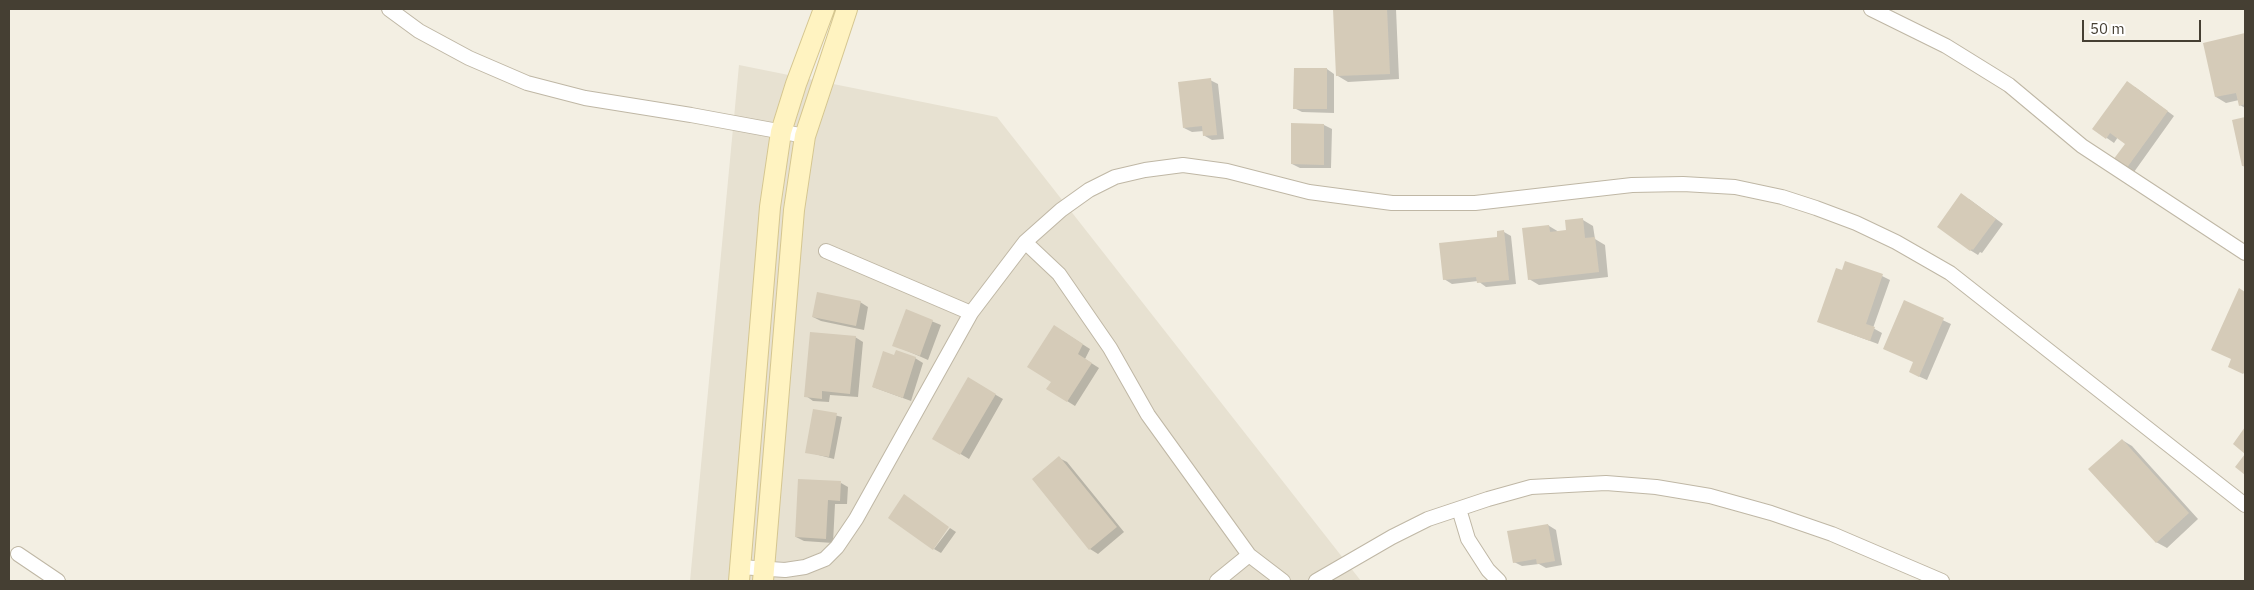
<!DOCTYPE html>
<style>
body{margin:0}
#map{position:relative;width:2254px;height:590px;overflow:hidden;background:#f3efe3;font-family:"IBM Plex Sans",sans-serif}
canvas{display:block}
.frame{position:absolute;inset:0;border:10px solid #453f33;pointer-events:none}
.scale{position:absolute;left:2082px;top:20px;width:119px;height:22px;box-sizing:border-box;border:2px solid #453f33;border-top:0;padding-left:6px;font-size:15px;line-height:18px;white-space:nowrap;color:#453f33;-webkit-text-stroke:4px #fff;paint-order:stroke}
</style>
<div id="map">
<canvas width="2254" height="590"></canvas>
<div class="frame"></div>
<div class="scale">50 m</div>
</div>
<script>
const g = document.querySelector('canvas').getContext('2d');
g.lineJoin = 'round';
function fill(path, color) { g.fillStyle = color; g.fill(path, 'evenodd'); }
const toPath = rows => new Path2D(rows.map(r => 'M' + r).join(''));
function strokePath(path, color, width, dash) { g.strokeStyle = color; g.lineWidth = width; g.lineCap = dash ? 'butt' : 'round'; g.setLineDash(dash || []); g.stroke(path); }
const residential = toPath([
 [739,65,997,117,1361,581,690,581]
]);
const shadow = toPath([
 [1335,9,1396,9,1399,79,1348,82,1338,76],
 [2245,34,2245,108,2240,105,2239,100,2226,103,2216,97,2204,44],
 [1327,69,1334,74,1334,113,1302,112,1294,108],
 [1210,80,1218,84,1224,139,1212,140,1205,136,1204,131,1192,132,1184,128],
 [2135,87,2174,116,2134,172,2126,168,2127,144,2118,137,2114,143,2094,129],
 [2245,119,2245,167,2243,166,2233,121],
 [1324,125,1332,129,1331,168,1300,168,1292,164],
 [1969,199,2003,224,1982,253,1980,252,1978,255,1970,250],
 [1583,220,1593,226,1595,239,1605,245,1608,277,1539,285,1529,279,1549,226,1559,232,1567,231],
 [1504,232,1511,236,1516,284,1486,287,1478,281,1452,284,1444,279,1499,238],
 [1843,271,1882,276,1890,280,1873,328,1882,333,1878,344,1819,322],
 [2239,290,2245,293,2245,374,2237,370],
 [860,302,868,307,864,330,821,321,813,317],
 [1904,302,1951,324,1927,380,1918,376],
 [907,311,941,325,928,360,894,345],
 [1062,331,1090,349,1085,359,1099,368,1075,406,1048,389,1052,382],
 [855,337,863,342,858,397,830,395,829,402,813,401,806,396],
 [895,357,915,358,923,363,911,401,873,387],
 [968,379,1003,399,969,459,934,438],
 [814,410,842,417,834,459,807,452],
 [2122,440,2132,446,2198,519,2167,548,2156,542],
 [1059,458,1067,462,1124,532,1098,554,1090,549,1033,479],
 [841,483,848,487,847,504,835,504,833,543,804,541,796,537],
 [1548,525,1556,530,1562,565,1546,568,1539,564,1522,566,1514,562],
 [950,528,956,532,941,553,934,549]
]);
const building = toPath([
 [1333,9,1387,9,1390,74,1336,76],
 [2245,33,2245,104,2239,106,2236,93,2215,97,2203,43],
 [1294,68,1327,68,1327,109,1293,109],
 [1211,78,1217,135,1203,136,1202,126,1183,128,1178,82],
 [2127,81,2168,111,2126,169,2113,160,2125,144,2110,133,2106,139,2092,129],
 [2245,117,2245,166,2242,166,2232,120],
 [1291,123,1324,124,1324,165,1291,164],
 [1961,193,1996,219,1973,250,1972,249,1970,251,1937,227],
 [1583,218,1585,238,1595,237,1599,272,1528,280,1522,228,1549,225,1550,232,1566,230,1565,220],
 [1504,230,1509,280,1477,283,1476,277,1443,280,1439,243,1497,237,1497,231],
 [1845,261,1883,274,1866,324,1875,327,1870,341,1817,322,1836,268,1842,270],
 [2239,288,2245,292,2245,370,2243,374,2228,367,2231,359,2211,350],
 [817,292,861,301,856,326,812,317],
 [1904,300,1944,318,1919,377,1909,372,1913,362,1883,349],
 [906,309,933,320,920,356,892,346],
 [1054,325,1083,344,1078,354,1092,363,1067,402,1046,389,1051,382,1027,367],
 [810,332,856,336,850,394,822,391,822,399,804,397],
 [896,350,916,357,903,398,872,387,883,351,894,355],
 [968,377,996,394,960,455,932,439],
 [813,409,837,413,829,457,805,453],
 [2245,427,2245,475,2235,467,2245,454,2233,444],
 [2122,439,2189,513,2156,543,2088,469],
 [1059,456,1117,527,1089,550,1032,479],
 [798,479,841,481,840,501,828,500,826,539,795,537],
 [904,494,949,527,933,550,888,518],
 [1548,524,1555,561,1537,564,1536,559,1513,563,1507,531]
]);
const street = toPath([
 [389,9,419,31,469,58,527,83,585,98,691,115,805,136],
 [1871,9,1946,46,2009,85,2082,146,2245,253],
 [1025,242,1059,274,1110,348,1148,415,1249,555,1217,581],
 [826,251,971,313],
 [1459,509,1468,539,1488,570,1499,581],
 [18,554,58,581],
 [1249,555,1283,581],
 [740,567,785,570,805,567,825,559,837,547,856,519,971,313,1025,242,1061,210,1089,190,1115,177,1145,170,1183,165,1227,171,1309,192,1392,203,1475,203,1632,185,1683,184,1735,187,1782,197,1816,208,1856,223,1896,242,1950,273,2245,505],
 [1316,581,1392,537,1428,519,1488,499,1531,487,1606,483,1656,487,1710,496,1771,513,1832,534,1942,581]
]);
const secondary = toPath([
 [739,581,770,207,781,132,796,84,824,9],
 [763,581,794,210,805,136,847,9]
]);
fill(residential, '#e7e1d1');
fill(shadow, '#0003');
fill(building, '#d5cbb8');
strokePath(street, '#bfb7a5', 16);
strokePath(secondary, '#d5c690', 22);
strokePath(street, '#fff', 14);
strokePath(secondary, '#fff3c1', 20);
</script>
